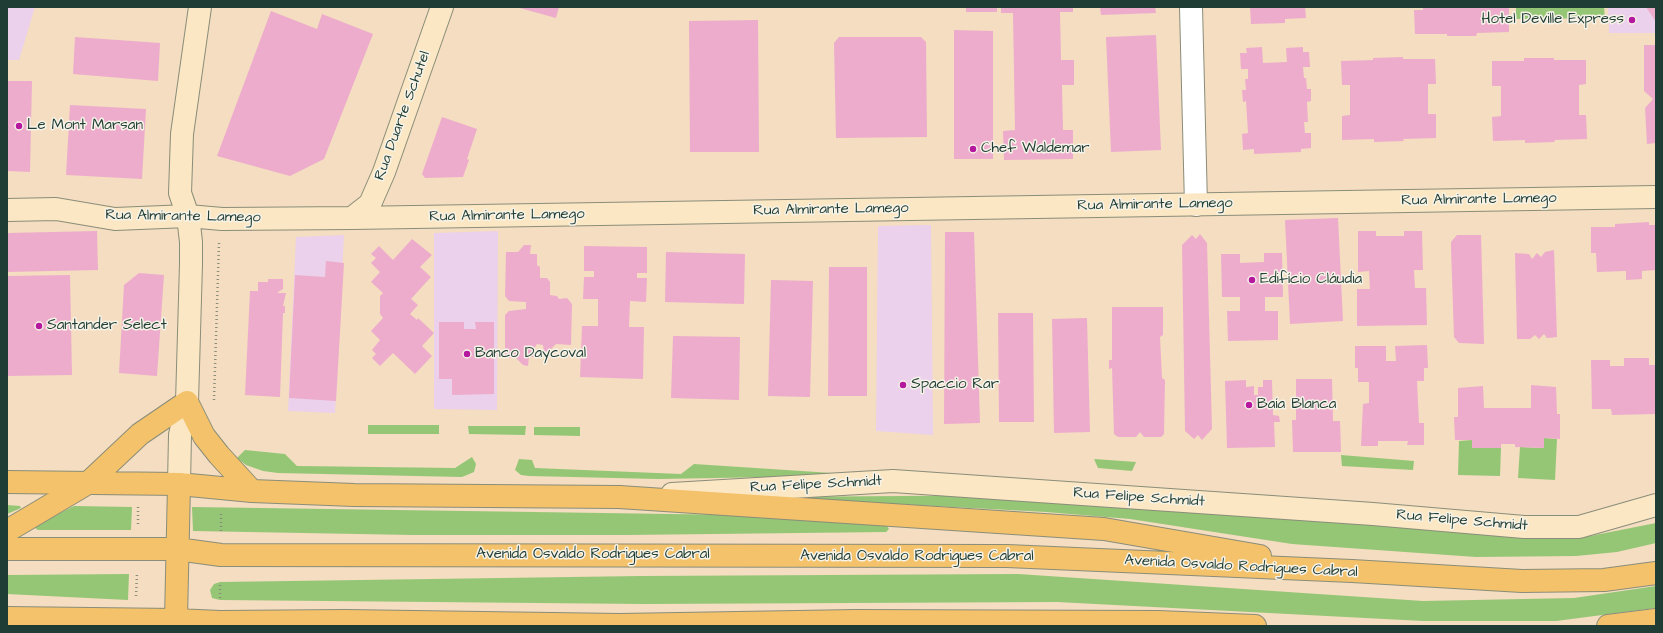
<!DOCTYPE html>
<meta charset="utf-8">
<style>
body{margin:0}
#map{position:relative;width:1663px;height:633px;overflow:hidden;background:#f4ddc0;font-family:"Architects Daughter",sans-serif}
canvas{display:block}
.frame{position:absolute;inset:0;border:8px solid #1f3d34;pointer-events:none}
</style>
<div id="map">
<canvas width="1663" height="633"></canvas>
<div class="frame"></div>
</div>
<script>
const g = document.querySelector('canvas').getContext('2d');
g.lineJoin = 'round';
function fill(path, color) { g.fillStyle = color; g.fill(path, 'evenodd'); }
const toPath = rows => new Path2D(rows.map(r => 'M' + r).join(''));
function strokePath(path, color, width, dash) { g.strokeStyle = color; g.lineWidth = width; g.lineCap = dash ? 'butt' : 'round'; g.setLineDash(dash || []); g.stroke(path); }
function label(font, color, halo, rows, align = 'center') {
  g.font = font + ' "Architects Daughter",sans-serif'; g.lineWidth = 3; g.setLineDash([]); g.textBaseline = 'middle'; g.strokeStyle = halo; g.fillStyle = color; for (const [text, x, y, turn = 0] of rows) {
    g.save(); g.translate(x, y); g.rotate((+turn || 0) * Math.PI / 180); g.textAlign = isNaN(turn) ? turn : align; if (halo) g.strokeText(text, 0, 0); g.fillText(text, 0, 0); g.restore();
  }
}
const built = toPath([
 [7,7,35,7,19,60,7,60],
 [1608,7,1656,7,1656,33,1609,33],
 [931,225,933,435,876,431,878,226],
 [498,231,497,410,434,409,434,233],
 [344,235,335,413,288,411,296,237]
]);
const green = toPath([
 [1516,7,1604,7,1605,18,1516,19],
 [368,425,439,425,439,434,368,434],
 [468,426,526,426,525,435,469,434],
 [534,427,580,427,580,436,534,435],
 [1544,438,1557,439,1555,480,1518,478,1520,447,1543,448],
 [1472,440,1473,448,1501,448,1500,476,1458,475,1459,441],
 [245,450,285,454,297,466,455,468,472,457,476,464,474,472,462,477,278,473,263,471,246,465,237,458],
 [1341,455,1414,461,1413,470,1342,466],
 [519,459,532,460,535,468,681,474,694,464,832,473,833,475,831,476,659,479,529,476,521,475,515,470],
 [1094,459,1136,462,1132,471,1098,468],
 [1042,495,1338,523,1468,531,1554,539,1580,538,1656,523,1656,543,1617,552,1576,556,1476,557,1292,544,1130,519,1046,512,765,497],
 [7,505,20,506,21,508,7,514],
 [74,506,132,507,131,530,38,530,35,528,36,525],
 [192,507,739,515,887,526,889,529,886,532,626,535,413,535,193,531],
 [129,574,128,600,7,594,7,575],
 [1018,574,1423,601,1574,598,1656,586,1656,608,1556,621,1423,621,1057,602,644,604,220,600,212,598,210,590,214,584,220,582,641,576]
]);
const building = toPath([
 [516,7,559,7,556,18],
 [966,7,997,7,997,12,966,12],
 [1001,7,1073,7,1073,12,1060,12,1061,60,1074,60,1074,85,1062,85,1063,130,1073,130,1073,159,1004,160,1003,131,1015,130,1013,13,1001,13],
 [1100,7,1155,7,1156,13,1101,15],
 [1250,7,1305,7,1306,18,1285,19,1285,23,1251,24],
 [1423,7,1509,8,1509,32,1477,33,1476,36,1447,36,1447,34,1415,34,1414,10,1423,10],
 [1646,7,1656,7,1656,22],
 [271,11,317,29,322,14,373,34,324,159,290,176,217,156],
 [758,20,759,152,690,152,689,21],
 [954,30,993,31,993,159,954,159],
 [1156,35,1161,150,1111,152,1106,37],
 [75,37,160,43,158,81,73,74],
 [839,37,921,37,926,42,927,137,836,138,834,43],
 [1644,45,1656,45,1656,143,1647,144,1645,108,1653,99,1644,91],
 [1262,47,1263,63,1287,62,1286,48,1303,47,1303,52,1309,52,1310,67,1303,67,1304,78,1306,78,1307,89,1311,89,1311,101,1307,102,1308,122,1304,122,1305,133,1311,133,1311,148,1301,149,1301,152,1254,154,1254,149,1243,150,1242,134,1248,133,1246,101,1243,102,1242,90,1246,90,1245,79,1248,79,1248,69,1241,69,1240,53,1247,53,1246,48],
 [1403,57,1403,59,1435,59,1436,84,1428,84,1428,114,1436,114,1436,138,1403,139,1404,141,1374,142,1374,139,1342,140,1342,116,1350,115,1350,85,1342,85,1341,61,1373,60,1373,58],
 [1524,58,1554,58,1554,60,1586,60,1586,84,1579,85,1579,115,1586,115,1587,139,1555,140,1554,142,1525,143,1525,140,1493,141,1492,117,1501,116,1501,86,1492,86,1492,61,1524,61],
 [7,81,32,81,30,172,7,171],
 [70,105,146,109,142,179,66,175],
 [442,117,477,129,467,159,469,160,463,177,425,178,422,174],
 [1338,218,1343,321,1290,324,1285,220],
 [1649,222,1649,225,1656,225,1656,270,1642,271,1642,279,1626,280,1626,271,1597,272,1596,253,1591,253,1591,227,1615,227,1615,224],
 [97,231,98,270,7,272,7,233],
 [1358,231,1376,231,1376,236,1404,236,1404,231,1422,231,1423,270,1414,270,1415,288,1426,288,1427,325,1357,326,1357,289,1370,289,1369,271,1358,272],
 [945,232,974,232,980,423,944,424],
 [1200,234,1207,243,1212,429,1202,440,1198,435,1194,439,1185,431,1182,245,1192,235,1196,239],
 [1457,235,1481,235,1484,344,1459,343,1454,337,1451,248,1451,242],
 [412,239,432,255,420,267,431,277,411,299,418,305,410,314,417,320,418,318,434,333,422,346,432,356,415,374,393,353,380,366,372,358,376,354,372,350,380,340,371,331,383,318,380,314,380,296,383,293,371,282,380,272,371,263,376,258,371,254,379,246,393,260],
 [524,245,531,245,530,254,537,254,537,265,540,267,540,278,547,278,550,282,550,295,557,296,559,299,567,298,572,304,571,345,556,344,548,352,544,351,543,345,537,344,535,347,534,357,529,357,528,366,523,365,516,358,505,358,505,315,509,311,526,309,526,302,509,301,505,296,506,252,518,252],
 [584,246,647,247,647,273,637,273,637,278,647,278,646,302,630,301,629,327,644,327,643,379,580,377,582,326,598,326,598,299,583,299,584,277,594,277,594,271,584,271],
 [1554,250,1557,337,1547,338,1544,334,1539,339,1535,335,1530,339,1517,339,1515,253,1529,254,1532,259,1537,253,1541,257,1545,252],
 [666,252,745,254,744,304,665,302],
 [1264,253,1282,253,1283,297,1265,297,1265,311,1278,311,1278,340,1228,341,1227,311,1240,311,1240,297,1222,297,1221,254,1240,254,1240,263,1264,262],
 [326,261,344,263,336,401,289,398,295,275,325,277],
 [829,267,867,267,867,396,828,396],
 [139,273,164,275,157,376,119,373,124,285],
 [70,275,72,375,7,376,7,276],
 [268,279,283,279,283,289,278,292,278,293,286,293,283,306,285,306,285,313,283,313,280,397,245,395,250,291,258,291,258,282,268,282],
 [771,280,813,281,810,397,768,396],
 [1112,307,1163,307,1163,335,1160,337,1162,378,1165,380,1164,434,1161,437,1144,437,1140,432,1136,437,1118,437,1114,434,1112,368,1109,369,1109,360,1112,360],
 [998,313,1033,313,1034,422,999,422],
 [1087,318,1090,432,1054,433,1052,319],
 [439,322,464,322,464,329,476,329,475,322,494,322,494,394,452,395,452,379,439,379],
 [673,336,740,337,739,400,671,398],
 [1427,345,1428,368,1424,368,1424,381,1417,381,1419,423,1424,423,1424,445,1407,445,1408,441,1378,441,1378,446,1361,446,1363,404,1369,403,1369,382,1358,382,1358,368,1355,368,1355,346,1386,346,1386,361,1396,361,1395,346],
 [1624,358,1649,358,1649,365,1656,365,1656,414,1612,415,1611,409,1592,409,1591,360,1610,360,1610,366,1624,366],
 [1296,379,1332,379,1333,421,1340,421,1341,452,1293,452,1292,420,1296,420],
 [1246,380,1246,387,1254,386,1254,395,1258,395,1258,387,1263,387,1263,380,1272,380,1273,415,1279,416,1280,422,1274,422,1275,447,1227,448,1225,381],
 [1531,385,1556,387,1557,414,1560,414,1560,439,1544,438,1544,448,1515,447,1515,444,1501,444,1501,448,1472,448,1472,440,1455,440,1454,417,1458,417,1458,388,1483,386,1484,408,1531,408]
]);
const path = toPath([
 [214,400,219,243],
 [138,524,138,507],
 [221,531,221,512],
 [136,596,137,573],
 [220,598,220,582]
]);
const street = toPath([
 [1191,7,1196,205]
]);
const secondary = toPath([
 [7,210,56,209,115,219,188,216,222,219,352,218,1656,197],
 [352,218,370,204,384,172,442,7],
 [179,484,180,435,187,402,191,264,191,242,188,216,180,193,182,134,200,7],
 [672,494,893,481,1373,514,1524,527,1579,527,1656,505]
]);
const primary = toPath([
 [7,482,179,484,252,491,354,495,619,497],
 [88,483,140,434,187,402,204,436,219,455,252,491]
]);
const highway = toPath([
 [619,497,1104,529,1260,556],
 [7,531,88,483],
 [7,549,177,549,221,555,1007,556,1352,571,1522,581,1604,580,1656,573],
 [7,618,176,620,220,622,345,621,620,625,856,621,1158,622,1255,626],
 [176,620,179,484],
 [1608,626,1656,620]
]);
const markers = [
 [1632,20,4,"#b5179e"],
 [19,126,4,"#b5179e"],
 [973,149,4,"#b5179e"],
 [1252,280,4,"#b5179e"],
 [39,326,4,"#b5179e"],
 [467,354,4,"#b5179e"],
 [903,385,4,"#b5179e"],
 [1249,405,4,"#b5179e"]
];
const poiNames = [
 ["Hotel Deville Express",1624,20,"right"],
 ["Le Mont Marsan",27,126],
 ["Chef Waldemar",981,149],
 ["Edifício Cláudia",1260,280],
 ["Santander Select",47,326],
 ["Banco Daycoval",475,354],
 ["Spaccio Rar",911,385],
 ["Baía Blanca",1257,405]
];
const streetNames = [
 ["Rua Duarte Schutel",403,116,-70],
 ["Rua Almirante Lamego",1479,200,-1],
 ["Rua Almirante Lamego",1155,205,-1],
 ["Rua Almirante Lamego",831,210,-1],
 ["Rua Almirante Lamego",507,216,-1],
 ["Rua Almirante Lamego",183,217,1],
 ["Rua Felipe Schmidt",816,485,-3],
 ["Rua Felipe Schmidt",1139,498,4],
 ["Rua Felipe Schmidt",1462,521,5],
 ["Avenida Osvaldo Rodrigues Cabral",593,555],
 ["Avenida Osvaldo Rodrigues Cabral",917,557],
 ["Avenida Osvaldo Rodrigues Cabral",1241,567,3]
];
fill(built, '#ebd1eb');
fill(green, '#95c676');
fill(building, '#edaccc');
strokePath(street, '#8a8d7a', 24);
strokePath(secondary, '#8a8d7a', 24);
strokePath(primary, '#8a8d7a', 24);
strokePath(highway, '#8a8d7a', 24);
strokePath(path, '#8a8d7a', 2.5, [1, 3]);
strokePath(street, '#fff', 22);
strokePath(secondary, '#fbe7c3', 22);
strokePath(primary, '#f4c26a', 22);
strokePath(highway, '#f4c26a', 22);
for (const [x, y, r, color] of markers) { const dot = new Path2D(); dot.arc(x, y, r, 0, 2 * Math.PI); g.fillStyle = color; g.fill(dot); strokePath(dot, '#f7f3e8', 1.5); }
label('15px', '#1f3d34', '#f7f3e8', poiNames, 'left');
label('15px', '#1f3d34', '#f7f3e8', streetNames);
</script>
